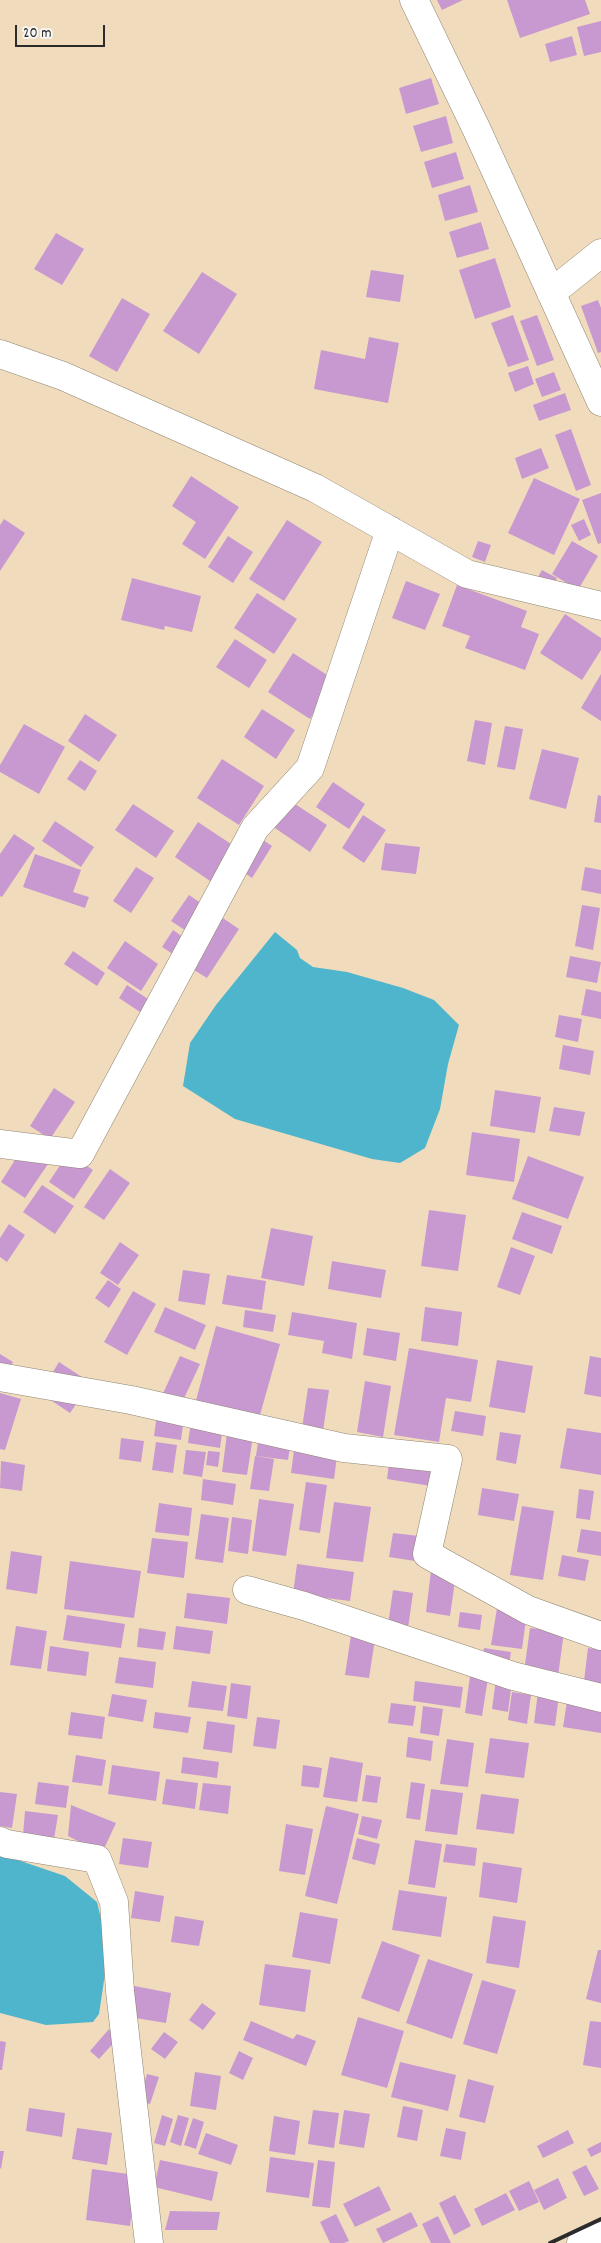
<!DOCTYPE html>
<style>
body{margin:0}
#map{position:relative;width:601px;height:2243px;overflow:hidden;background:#f0dcbc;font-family:Dekko,sans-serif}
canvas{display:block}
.scale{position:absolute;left:15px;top:25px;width:90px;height:22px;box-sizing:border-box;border:2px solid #2b2b2b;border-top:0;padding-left:6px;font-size:15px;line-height:18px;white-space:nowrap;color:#2b2b2b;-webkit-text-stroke:4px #f6f6f2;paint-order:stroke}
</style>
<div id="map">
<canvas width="601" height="2243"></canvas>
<div class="scale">20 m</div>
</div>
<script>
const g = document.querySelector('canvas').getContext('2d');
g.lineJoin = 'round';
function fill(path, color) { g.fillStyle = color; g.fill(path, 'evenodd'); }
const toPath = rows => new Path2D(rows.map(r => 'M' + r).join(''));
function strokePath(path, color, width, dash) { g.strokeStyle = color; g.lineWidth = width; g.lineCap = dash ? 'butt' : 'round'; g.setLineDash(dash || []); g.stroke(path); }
const water = toPath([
 [275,932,297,950,300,958,313,967,347,972,403,988,434,1000,459,1025,448,1064,440,1109,425,1148,400,1163,372,1159,235,1119,183,1086,190,1043,216,1005],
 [0,1854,65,1876,97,1902,102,1923,105,1974,99,2014,93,2022,46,2025,0,2013]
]);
const building = toPath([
 [437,0,463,0,442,10],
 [507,0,585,0,590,14,520,38],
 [601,21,601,52,584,56,577,27],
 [572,36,577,55,550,62,545,44],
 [431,78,439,104,406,114,399,88],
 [446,116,453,143,421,152,413,126],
 [456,152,464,179,432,188,424,162],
 [470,185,478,212,445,221,438,195],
 [481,222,489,249,457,258,449,232],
 [56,233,84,249,62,285,34,269],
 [495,258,511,307,475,319,459,270],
 [371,270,404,275,400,302,366,297],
 [202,272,237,294,199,354,163,331],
 [122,298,150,314,117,372,89,356],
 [598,300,601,308,601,352,598,353,581,306],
 [513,315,529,360,508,367,491,323],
 [537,315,554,360,537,366,520,321],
 [369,337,399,343,388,403,314,389,321,350,365,359],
 [528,366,534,384,515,392,508,373],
 [554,372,561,390,542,397,535,379],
 [565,393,571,410,539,421,533,405],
 [571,429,591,485,576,491,555,435],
 [541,448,549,468,522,479,515,458],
 [191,476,239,507,205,559,182,544,196,522,172,506],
 [534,478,580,499,554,555,508,533],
 [601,493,601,543,598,544,582,500],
 [4,519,25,533,0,571,0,525],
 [584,519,591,535,579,541,571,525],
 [287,520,322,542,284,601,249,579],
 [228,536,253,552,233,583,208,567],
 [478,541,491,545,485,562,472,557],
 [572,541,598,556,578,590,552,574],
 [542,570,557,578,550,590,535,582],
 [132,578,201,596,192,632,165,626,164,630,121,620],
 [406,581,440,594,425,630,392,618],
 [457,585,527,611,521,627,539,634,525,670,465,648,470,636,442,626],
 [257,593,297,619,274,654,234,628],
 [565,614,601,638,601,650,582,680,540,653],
 [235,639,267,660,249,688,216,667],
 [293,653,335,680,310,719,268,692],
 [601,674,601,721,581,708],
 [262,709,295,730,276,759,244,737],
 [85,714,117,735,99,762,68,741],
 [475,720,492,723,485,765,467,761],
 [24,724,65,747,39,794,0,772,0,765],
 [505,726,523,729,515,770,497,767],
 [542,749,579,758,566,809,529,799],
 [222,759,264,786,239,825,197,798],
 [80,760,97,771,85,791,67,779],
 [333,782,365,804,349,829,316,807],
 [598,795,601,796,601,823,594,822],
 [289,800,327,825,310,852,272,826],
 [133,804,174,831,156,858,115,830],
 [363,815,386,830,364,863,342,848],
 [55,821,94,847,81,867,42,841],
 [198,822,237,848,213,883,175,857],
 [14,834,35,848,2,897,0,896,0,854],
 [254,834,272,846,252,878,233,865],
 [385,843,420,847,416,874,381,870],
 [35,854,81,870,73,892,89,897,85,908,23,887],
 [136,867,154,878,131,913,113,901],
 [585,867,601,870,601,894,581,890],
 [189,895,239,929,207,978,184,964,200,940,171,921],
 [582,905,600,908,593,950,575,946],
 [173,930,190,942,179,958,162,947],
 [125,941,158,964,141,991,107,968],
 [73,951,105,973,97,986,64,964],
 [570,956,601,962,597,983,566,977],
 [127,985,160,1007,152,1020,119,998],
 [586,989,601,992,601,1019,581,1015],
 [559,1015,582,1019,578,1042,555,1037],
 [563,1045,594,1051,590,1075,559,1069],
 [54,1088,75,1102,50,1139,30,1126],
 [495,1090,541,1097,535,1133,490,1126],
 [554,1107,585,1112,580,1136,549,1131],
 [472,1132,520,1139,514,1182,466,1175],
 [27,1141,52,1158,25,1198,1,1182],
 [68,1153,93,1170,74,1199,49,1182],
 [528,1156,584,1177,568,1219,512,1199],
 [110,1169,130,1183,104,1220,84,1207],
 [42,1185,74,1206,55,1234,23,1212],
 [429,1210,466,1215,458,1271,421,1266],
 [522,1212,562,1226,552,1254,512,1239],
 [9,1224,25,1235,7,1262,0,1257,0,1238],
 [271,1228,313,1236,304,1286,261,1278],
 [120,1242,139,1255,118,1285,100,1273],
 [511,1247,535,1256,520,1295,497,1287],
 [332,1261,386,1270,381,1298,328,1289],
 [183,1270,210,1274,205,1305,178,1301],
 [227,1275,266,1281,262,1310,222,1304],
 [108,1280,121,1289,109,1308,95,1298],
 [133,1291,156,1304,127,1355,104,1342],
 [165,1307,206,1325,195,1350,154,1332],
 [425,1307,462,1312,458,1346,421,1341],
 [245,1310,276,1315,273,1332,243,1327],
 [292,1312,357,1323,352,1359,322,1353,324,1341,288,1335],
 [216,1326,280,1344,258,1422,195,1404],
 [367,1328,400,1333,396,1361,363,1355],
 [409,1348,478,1360,471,1402,446,1398,439,1442,394,1435],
 [0,1354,13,1362,0,1382],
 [180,1356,200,1364,180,1407,161,1398],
 [590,1356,601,1358,601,1397,584,1394],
 [497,1360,533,1366,525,1413,489,1407],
 [59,1362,91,1383,70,1413,40,1393],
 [365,1381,391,1386,383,1437,357,1432],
 [308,1388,329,1390,323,1431,302,1428],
 [0,1393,21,1399,5,1450,0,1449],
 [455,1411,486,1416,483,1436,451,1431],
 [157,1414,184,1418,181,1440,154,1436],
 [191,1421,223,1426,220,1448,188,1443],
 [228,1426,254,1430,247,1475,222,1472],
 [567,1428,601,1433,601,1475,560,1468],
 [500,1432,521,1435,516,1464,496,1460],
 [259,1435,291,1439,288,1460,256,1456],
 [121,1438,144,1441,141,1462,119,1459],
 [156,1442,177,1445,173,1473,152,1470],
 [186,1450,206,1452,202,1477,183,1474],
 [294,1450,337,1456,334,1479,291,1473],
 [208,1451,220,1452,218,1467,206,1465],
 [255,1456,274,1459,269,1491,250,1489],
 [390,1456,435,1463,431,1486,387,1479],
 [1,1461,25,1465,22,1491,0,1488],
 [203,1479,236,1484,233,1505,201,1500],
 [306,1482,327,1485,320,1533,299,1530],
 [482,1488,519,1494,514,1521,478,1515],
 [579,1489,594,1491,590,1520,576,1518],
 [259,1499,294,1504,286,1556,252,1551],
 [334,1502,371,1507,363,1562,326,1558],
 [159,1503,192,1508,189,1536,155,1532],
 [522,1506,554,1511,543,1580,510,1575],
 [201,1514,229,1518,223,1563,195,1559],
 [232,1517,252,1520,248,1554,228,1551],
 [581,1529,601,1532,601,1556,577,1552],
 [393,1533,419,1536,415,1561,389,1557],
 [152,1538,188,1542,184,1578,147,1573],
 [11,1551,42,1556,37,1594,6,1589],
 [562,1555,589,1560,585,1581,558,1576],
 [70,1561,141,1571,134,1618,64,1609],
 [297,1564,354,1572,350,1601,293,1594],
 [431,1571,456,1574,450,1616,426,1612],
 [393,1590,413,1593,408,1628,388,1625],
 [187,1593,230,1598,227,1624,184,1618],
 [497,1608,527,1612,522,1649,491,1645],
 [460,1612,482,1615,480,1630,458,1627],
 [67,1615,125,1624,121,1648,63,1640],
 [16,1626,47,1631,41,1669,10,1665],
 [176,1626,213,1631,210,1654,173,1649],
 [139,1628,166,1632,163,1650,137,1647],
 [530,1628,564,1632,558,1676,524,1672],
 [351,1635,375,1639,369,1678,345,1675],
 [50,1646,89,1652,86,1676,47,1671],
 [484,1648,511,1652,509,1665,482,1661],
 [588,1648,601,1650,601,1692,583,1689],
 [119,1657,156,1662,153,1688,115,1683],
 [471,1669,489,1672,482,1716,465,1713],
 [496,1679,512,1681,508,1712,492,1709],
 [192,1681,227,1686,223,1711,188,1707],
 [415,1681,463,1687,460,1708,413,1701],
 [231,1683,251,1686,247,1719,227,1716],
 [512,1692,531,1695,527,1724,508,1720],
 [538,1692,559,1695,555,1726,534,1723],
 [112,1694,147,1700,143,1722,108,1716],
 [567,1701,601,1706,601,1733,563,1727],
 [391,1703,416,1706,413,1726,388,1723],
 [423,1706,443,1709,439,1736,420,1733],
 [71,1712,105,1717,102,1739,68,1735],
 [155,1712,191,1717,188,1733,153,1728],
 [257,1717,280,1720,276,1749,253,1746],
 [207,1721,235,1725,232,1753,203,1749],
 [408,1737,433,1741,431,1761,406,1757],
 [490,1738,529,1743,524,1778,485,1773],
 [447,1739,474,1743,468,1787,440,1784],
 [76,1755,106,1760,102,1786,72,1782],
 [183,1757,219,1762,217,1778,181,1773],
 [330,1757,363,1763,357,1802,323,1797],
 [112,1765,160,1772,156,1801,108,1794],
 [303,1765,322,1768,319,1788,301,1786],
 [366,1775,381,1777,377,1803,362,1801],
 [166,1779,198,1783,195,1809,162,1804],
 [38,1782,69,1786,66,1808,35,1804],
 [411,1782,425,1784,420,1820,406,1818],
 [203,1783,231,1786,228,1814,199,1810],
 [431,1789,463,1793,457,1835,425,1831],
 [0,1792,17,1794,12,1828,0,1826],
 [481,1794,519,1799,514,1834,476,1829],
 [71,1805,116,1823,102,1853,68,1836],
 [326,1806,359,1814,337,1904,305,1896],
 [25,1811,58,1815,54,1839,23,1835],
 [362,1816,382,1820,377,1839,358,1834],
 [286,1824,313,1829,305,1875,279,1871],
 [123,1838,152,1842,148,1868,119,1864],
 [357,1838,380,1844,375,1865,352,1859],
 [415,1840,442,1844,435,1888,408,1884],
 [446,1844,477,1848,475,1866,443,1862],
 [483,1862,522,1868,517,1903,479,1897],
 [399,1890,447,1897,441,1937,392,1930],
 [135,1891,164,1896,160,1922,131,1918],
 [300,1912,338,1919,330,1964,292,1957],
 [175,1916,204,1921,199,1946,171,1942],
 [493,1916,526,1921,519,1968,486,1963],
 [382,1941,420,1955,399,2012,361,1998],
 [598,1950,601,1950,601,2003,586,1999],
 [428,1959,473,1974,452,2039,406,2023],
 [265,1964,311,1970,305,2012,259,2005],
 [482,1980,516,1990,497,2054,463,2044],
 [129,1985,171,1993,166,2023,123,2016],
 [202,2003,216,2013,203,2030,189,2020],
 [358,2017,404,2031,387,2088,341,2075],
 [251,2021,293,2039,297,2034,316,2041,306,2066,243,2040],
 [590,2021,601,2022,601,2068,583,2065],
 [109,2029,118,2038,99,2059,90,2051],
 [164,2032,178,2042,165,2059,151,2049],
 [0,2041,6,2042,2,2070,0,2070],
 [239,2051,253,2058,243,2080,229,2073],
 [400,2062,456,2075,448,2111,391,2097],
 [195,2072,221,2076,216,2110,190,2106],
 [147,2074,159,2077,150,2104,139,2101],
 [468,2079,494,2086,485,2123,459,2117],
 [403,2106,423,2110,417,2141,397,2137],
 [29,2108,65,2113,62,2137,26,2131],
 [313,2110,339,2113,334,2148,308,2144],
 [344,2110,370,2114,364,2148,339,2144],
 [162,2115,173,2119,165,2146,154,2143],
 [178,2115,189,2118,181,2146,170,2142],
 [274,2116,300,2121,295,2155,269,2151],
 [193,2118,204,2122,196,2149,184,2145],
 [77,2128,112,2133,107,2165,72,2159],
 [446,2128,466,2132,461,2160,440,2156],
 [568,2130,574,2143,543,2158,537,2146],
 [206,2133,238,2145,231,2165,198,2154],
 [601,2142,601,2152,591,2157,587,2149],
 [0,2151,4,2151,1,2169,0,2168],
 [270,2157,314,2163,309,2198,266,2192],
 [160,2160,218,2172,212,2201,154,2187],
 [318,2160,335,2162,330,2208,312,2206],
 [586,2165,599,2189,584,2196,572,2172],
 [92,2169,136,2175,130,2226,86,2220],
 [558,2178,567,2198,544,2210,534,2190],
 [529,2181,539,2202,519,2211,509,2191],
 [379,2186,391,2210,355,2227,343,2204],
 [506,2193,515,2210,482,2226,474,2209],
 [455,2195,471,2226,454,2235,439,2203],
 [170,2211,220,2212,217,2230,165,2230],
 [411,2212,418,2226,383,2243,376,2229],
 [336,2214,349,2241,344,2243,330,2243,320,2222],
 [438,2216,451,2243,431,2243,422,2224]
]);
const street = toPath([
 [414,0,476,128,601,402],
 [551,293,601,253],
 [0,354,63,376,315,488,467,574,601,606],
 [0,1144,80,1154,255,828,310,768,390,530],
 [0,1377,131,1400,344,1448,448,1459,427,1554,528,1610,601,1636],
 [247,1590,304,1606,513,1676,601,1698],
 [0,1841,7,1844,97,1859,114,1902,120,1991,149,2243],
 [581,2243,601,2236]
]);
const rail = toPath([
 [550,2243,601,2219]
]);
fill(water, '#4eb5cc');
fill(building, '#c899d0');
strokePath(street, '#8e8474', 29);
strokePath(street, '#fff', 28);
strokePath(rail, '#2b2b2b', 4);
</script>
